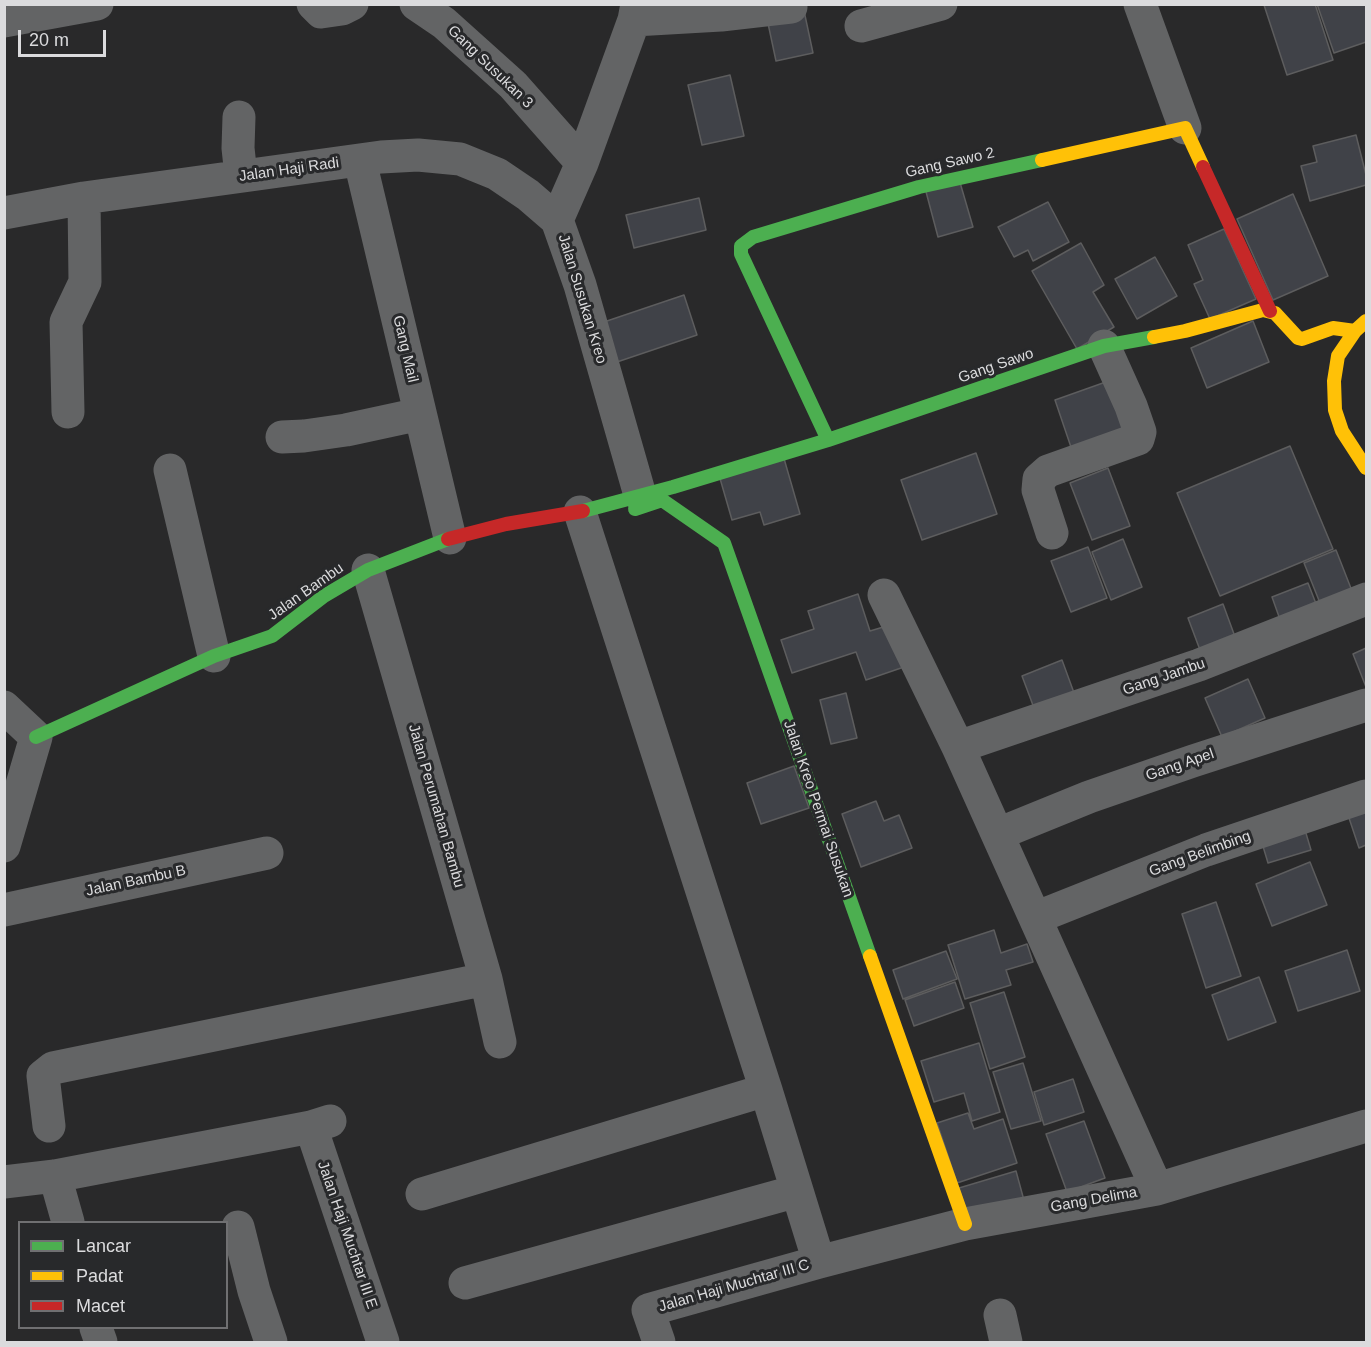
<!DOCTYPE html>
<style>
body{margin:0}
#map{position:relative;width:1371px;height:1347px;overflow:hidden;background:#29292a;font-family:Helvetica,sans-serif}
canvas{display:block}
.frame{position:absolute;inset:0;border:6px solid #dbdbdd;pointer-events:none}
.legend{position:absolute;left:18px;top:1221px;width:210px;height:108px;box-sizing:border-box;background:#28292b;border:2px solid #707072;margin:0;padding:8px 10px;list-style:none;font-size:18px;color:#dbdbdd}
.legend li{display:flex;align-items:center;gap:12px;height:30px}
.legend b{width:30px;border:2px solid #707072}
.scale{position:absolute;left:18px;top:30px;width:88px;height:27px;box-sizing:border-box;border:3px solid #dbdbdd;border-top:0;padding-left:8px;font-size:18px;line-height:21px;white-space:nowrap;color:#dbdbdd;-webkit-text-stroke:4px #28292b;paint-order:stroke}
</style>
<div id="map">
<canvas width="1371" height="1347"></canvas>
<div class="frame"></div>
<ul class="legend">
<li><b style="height:8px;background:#4caf50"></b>Lancar</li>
<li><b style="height:8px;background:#ffc107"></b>Padat</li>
<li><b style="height:8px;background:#c62828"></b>Macet</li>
</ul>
<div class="scale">20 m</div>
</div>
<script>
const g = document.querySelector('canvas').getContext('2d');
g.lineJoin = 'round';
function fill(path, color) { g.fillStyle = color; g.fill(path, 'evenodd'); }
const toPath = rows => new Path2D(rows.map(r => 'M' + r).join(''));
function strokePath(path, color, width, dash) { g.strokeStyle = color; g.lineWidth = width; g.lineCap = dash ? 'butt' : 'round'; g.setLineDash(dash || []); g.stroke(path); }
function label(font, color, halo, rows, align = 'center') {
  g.font = font + ' Helvetica,sans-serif'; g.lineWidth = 6; g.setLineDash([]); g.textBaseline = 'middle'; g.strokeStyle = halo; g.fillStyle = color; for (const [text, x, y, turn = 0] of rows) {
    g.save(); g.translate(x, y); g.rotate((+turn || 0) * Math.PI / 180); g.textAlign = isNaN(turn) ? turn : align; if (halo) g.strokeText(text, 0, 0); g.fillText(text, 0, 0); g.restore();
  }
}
const building = toPath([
 [1267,4,1315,4,1333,60,1287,75,1264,5,1267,4],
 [1317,4,1366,4,1366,42,1334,53,1317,4],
 [803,6,813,53,776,61,766,14,803,6],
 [730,75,744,136,702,145,688,85,730,75],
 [1356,135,1366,175,1366,185,1310,201,1301,166,1317,162,1313,146,1356,135],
 [959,179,973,227,938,237,925,188,959,179],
 [1293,194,1328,276,1273,300,1237,219,1293,194],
 [699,198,706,230,634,248,626,215,699,198],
 [1048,202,1069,242,1033,261,1028,250,1014,257,998,227,1048,202],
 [1224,229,1256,299,1210,319,1194,284,1203,280,1188,245,1224,229],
 [1081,243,1104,285,1093,292,1114,327,1077,349,1032,271,1081,243],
 [1155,257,1177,296,1137,319,1115,279,1155,257],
 [684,295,697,335,611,364,598,324,684,295],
 [1253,321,1269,362,1207,388,1191,348,1253,321],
 [1117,378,1136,434,1074,456,1055,400,1117,378],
 [1290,446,1333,549,1220,596,1177,493,1290,446],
 [976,453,997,514,922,540,901,480,976,453],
 [783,455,800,514,764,525,760,512,732,520,719,475,783,455],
 [1108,468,1130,526,1092,540,1070,483,1108,468],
 [1123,539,1142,587,1111,600,1092,552,1123,539],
 [1088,547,1107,598,1071,612,1051,561,1088,547],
 [1336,550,1354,596,1322,608,1304,563,1336,550],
 [1308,583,1320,614,1283,628,1272,597,1308,583],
 [858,594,870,631,890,625,904,667,866,680,856,652,792,673,781,640,814,629,808,611,858,594],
 [1223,604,1238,645,1203,658,1188,618,1223,604],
 [1366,648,1366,687,1353,654,1366,648],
 [1062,660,1077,701,1037,716,1022,676,1062,660],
 [1248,679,1265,718,1222,737,1205,698,1248,679],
 [846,693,857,738,831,744,820,700,846,693],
 [794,766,809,808,761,824,747,783,794,766],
 [1366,799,1366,845,1359,848,1345,806,1366,799],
 [876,801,884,821,899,815,912,848,861,867,842,814,876,801],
 [1302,820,1311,850,1268,863,1259,833,1302,820],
 [1310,862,1327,905,1272,926,1256,884,1310,862],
 [1216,902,1241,976,1206,988,1182,914,1216,902],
 [994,930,1001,953,1027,944,1033,962,1006,970,1011,985,965,999,948,945,994,930],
 [1347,950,1360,991,1298,1011,1285,971,1347,950],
 [946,951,957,979,903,999,893,970,946,951],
 [1259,977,1276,1022,1228,1040,1212,995,1259,977],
 [955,982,964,1008,914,1026,905,1000,955,982],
 [1004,992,1025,1057,990,1069,970,1003,1004,992],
 [979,1043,1000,1112,972,1121,964,1093,934,1102,921,1061,979,1043],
 [1023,1063,1041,1121,1011,1129,993,1072,1023,1063],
 [1073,1079,1084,1112,1044,1125,1034,1092,1073,1079],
 [968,1113,974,1129,1003,1119,1017,1163,957,1183,937,1123,968,1113],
 [1084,1121,1105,1178,1067,1192,1046,1134,1084,1121],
 [1016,1171,1025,1204,969,1221,959,1188,1016,1171]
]);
const street = toPath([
 [313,4,321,12,342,9,352,4],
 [416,4,444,23,513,85,582,163],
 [637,4,634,20,582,163,557,220,580,285,640,495],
 [1140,4,1185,128],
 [634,20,721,15,791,7],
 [4,21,97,4],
 [861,26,941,4],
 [239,117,238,148,241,176],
 [360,161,450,538],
 [4,213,84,198,381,157,418,155,460,159,497,174,528,195,557,220],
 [68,412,66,322,85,282,84,198],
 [282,437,304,436,346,430,420,414],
 [170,470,214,656],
 [580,512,766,1090,819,1262],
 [1052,533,1038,490,1039,479,1048,471,1138,439,1140,432,1131,406,1104,346],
 [368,570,486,979,500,1042],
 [884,595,958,747,1157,1189],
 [4,707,36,737,4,846],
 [958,747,1199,665,1366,599],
 [998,834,1089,797,1193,761,1366,705],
 [4,910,267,853],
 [1035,918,1206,850,1366,796],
 [49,1126,43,1076,53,1068,486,979],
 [311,1127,383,1342],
 [55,1176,68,1222],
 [4,1182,55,1176,311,1127,330,1121],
 [422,1194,766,1090],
 [238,1227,254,1291,271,1342],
 [465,1283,797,1191],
 [1000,1315,1006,1342],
 [96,1328,101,1342],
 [659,1342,648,1310,819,1262,965,1224,1157,1189,1366,1126]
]);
const fast = toPath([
 [828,440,741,254,741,246,753,237,919,187,1042,160],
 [635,509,662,500,724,543,870,956],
 [583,511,673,487,828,440,1104,346,1154,337],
 [36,737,214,656,272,636,324,596,368,570,448,539]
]);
const slow = toPath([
 [1042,160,1185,128,1203,167],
 [1366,321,1355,331,1338,356,1334,381,1335,410,1342,431,1366,468],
 [1154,337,1185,331,1263,310,1275,313,1298,338,1302,339,1333,328,1355,331],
 [870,956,965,1224]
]);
const jam = toPath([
 [1203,167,1270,311],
 [448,539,506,524,583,511]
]);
const streetNames = [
 ["Gang Susukan 3",490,67,44],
 ["Gang Sawo 2",950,163,-13],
 ["Jalan Haji Radi",289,170,-8],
 ["Jalan Susukan Kreo",582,299,73],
 ["Gang Mail",405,349,77],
 ["Gang Sawo",996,366,-19],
 ["Jalan Bambu",306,592,-35],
 ["Gang Jambu",1164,677,-19],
 ["Gang Apel",1180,765,-19],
 ["Jalan Perumahan Bambu",436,806,74],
 ["Jalan Kreo Permai Susukan",818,809,71],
 ["Gang Belimbing",1200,854,-20],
 ["Jalan Bambu B",136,881,-12],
 ["Gang Delima",1094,1200,-10],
 ["Jalan Haji Muchtar III E",347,1235,71],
 ["Jalan Haji Muchtar III C",734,1286,-16]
];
fill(building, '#404248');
strokePath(building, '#5d5d5e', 1.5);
strokePath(street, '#636465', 33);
strokePath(fast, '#4caf50', 14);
strokePath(slow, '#ffc107', 14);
strokePath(jam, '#c62828', 14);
label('15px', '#dbdbdd', '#28292b', streetNames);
</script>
